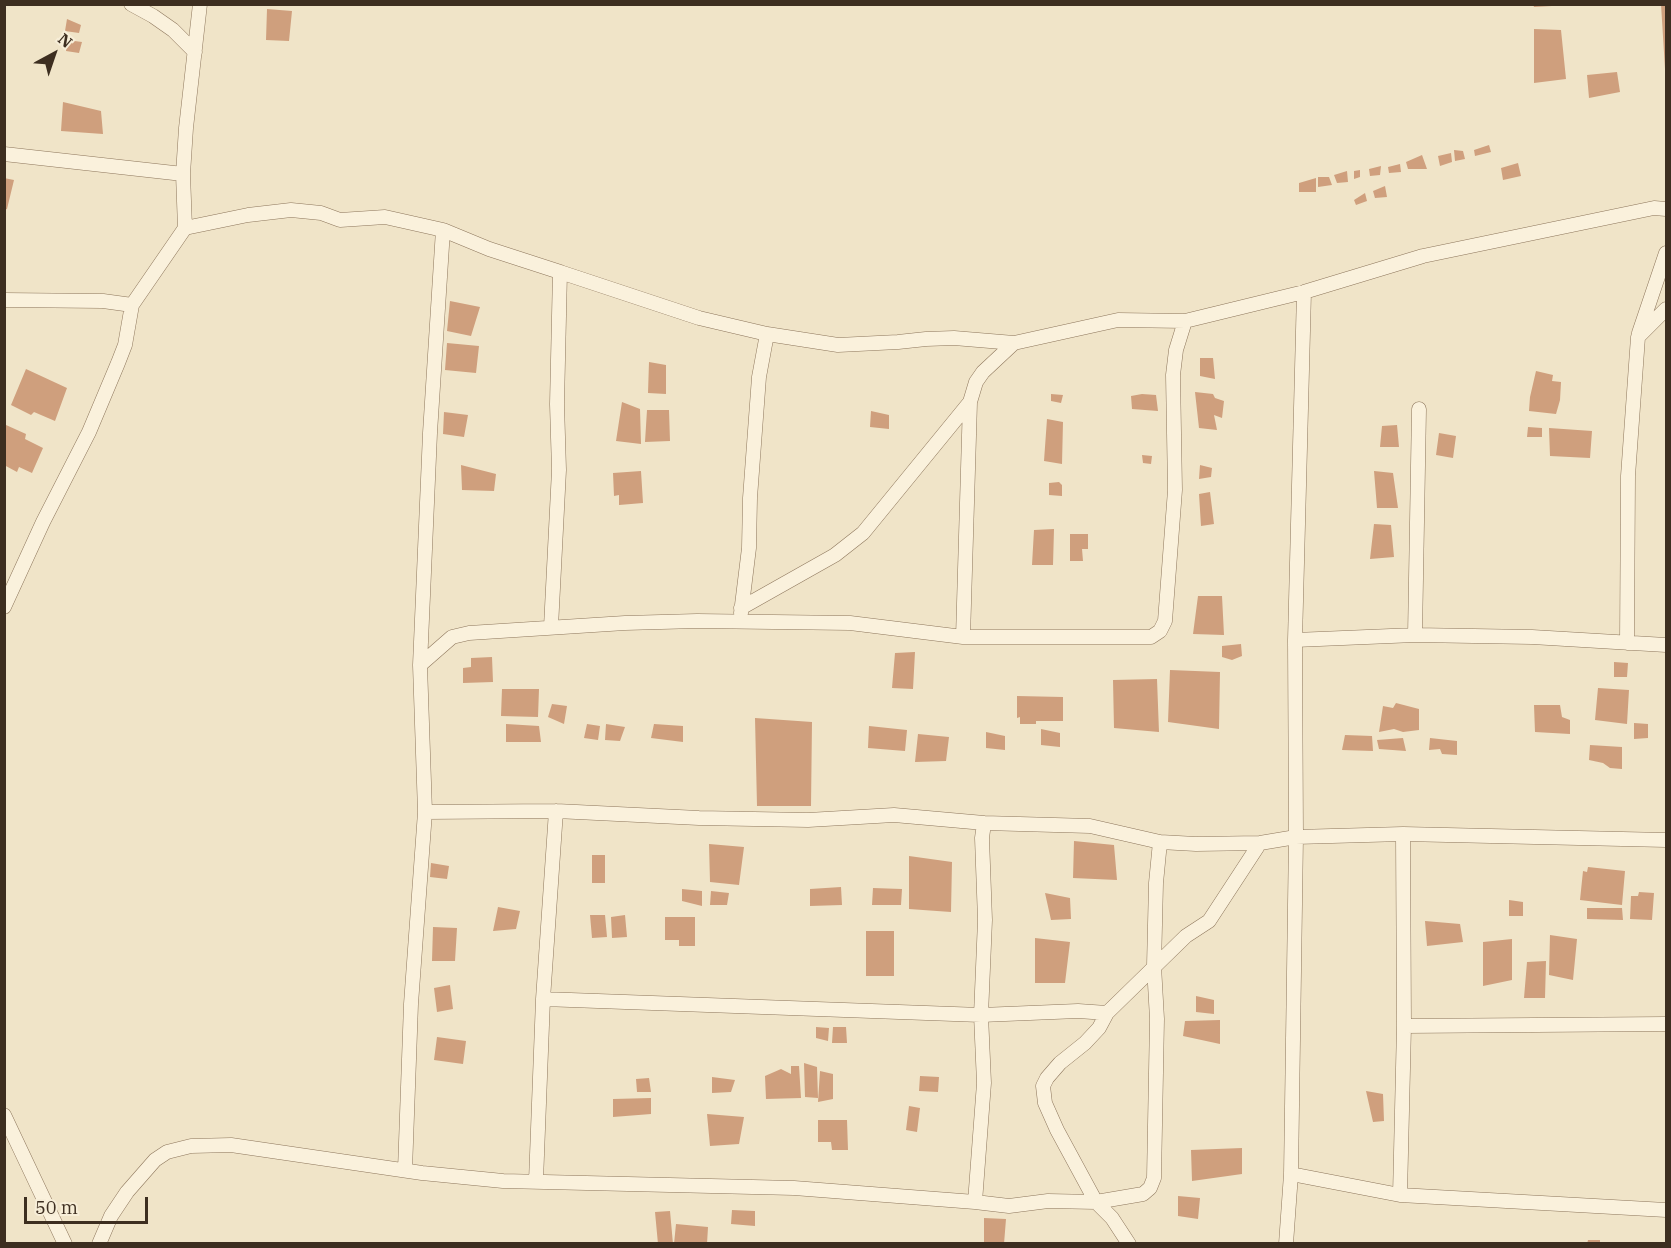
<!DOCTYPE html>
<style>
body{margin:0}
#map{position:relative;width:1671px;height:1248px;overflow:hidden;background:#f0e4c8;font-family:"IBM Plex Serif",serif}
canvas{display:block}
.frame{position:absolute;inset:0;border:6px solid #3d2e20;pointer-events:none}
.north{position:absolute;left:24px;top:24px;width:60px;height:60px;-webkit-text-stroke:4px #f7eed8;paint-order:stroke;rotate:40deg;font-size:16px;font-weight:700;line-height:24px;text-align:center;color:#3d2e20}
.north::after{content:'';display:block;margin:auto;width:21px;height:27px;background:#3d2e20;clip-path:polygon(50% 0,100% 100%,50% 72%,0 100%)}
.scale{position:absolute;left:24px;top:1197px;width:124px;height:27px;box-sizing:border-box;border:3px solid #3d2e20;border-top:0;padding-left:8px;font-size:18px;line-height:21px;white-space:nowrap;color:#3d2e20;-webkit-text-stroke:4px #f7eed8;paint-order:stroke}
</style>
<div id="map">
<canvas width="1671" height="1248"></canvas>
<div class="frame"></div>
<div class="north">N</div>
<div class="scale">50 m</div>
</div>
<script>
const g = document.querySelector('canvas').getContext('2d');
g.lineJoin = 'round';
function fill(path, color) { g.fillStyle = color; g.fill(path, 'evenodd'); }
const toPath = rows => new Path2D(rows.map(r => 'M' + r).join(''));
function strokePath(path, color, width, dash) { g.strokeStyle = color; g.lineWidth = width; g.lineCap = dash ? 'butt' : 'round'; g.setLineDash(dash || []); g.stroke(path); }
const building = toPath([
 [1533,4,1552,4,1552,6,1534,7],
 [1661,4,1666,4,1666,69,1665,69],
 [267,9,292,11,289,41,266,40],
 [67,19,81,25,79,33,65,31],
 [1534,29,1561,30,1566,79,1534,83],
 [67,40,82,42,79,53,66,51],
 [1617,72,1620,92,1589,98,1587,75],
 [63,102,101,111,103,134,61,131],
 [1489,145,1491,152,1475,156,1474,150],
 [1454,150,1463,151,1465,159,1455,161],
 [1451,153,1452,162,1440,166,1438,156],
 [1422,155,1427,169,1408,169,1406,162],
 [1518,163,1521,176,1503,180,1501,168],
 [1400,164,1401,172,1389,173,1388,167],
 [1381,166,1380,175,1370,176,1369,169],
 [1360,170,1360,177,1354,179,1354,171],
 [1347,171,1348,182,1337,183,1334,175],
 [1318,177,1329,177,1332,185,1318,187],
 [4,178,14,180,7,209,4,210],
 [1316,178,1316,192,1299,192,1299,183],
 [1385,186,1387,197,1375,198,1373,191],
 [1365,193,1367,201,1356,205,1354,200],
 [450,301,480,307,471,336,447,331],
 [447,343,479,346,476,373,445,370],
 [1200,358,1213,358,1215,379,1200,376],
 [649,362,666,365,666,394,648,393],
 [26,369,67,388,55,421,34,412,31,415,11,405],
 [1536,371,1553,375,1552,381,1561,382,1560,400,1556,414,1529,411,1530,397],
 [1195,392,1213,394,1215,398,1224,401,1222,418,1214,415,1217,430,1199,428],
 [1051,394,1063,395,1061,403,1051,401],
 [1142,394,1156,395,1158,411,1132,409,1131,396],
 [622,402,640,409,641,444,616,441],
 [647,410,669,410,670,441,645,442],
 [871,411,889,415,889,429,870,427],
 [444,412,468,415,464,437,443,434],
 [1047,419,1063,422,1062,464,1044,461],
 [6,425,26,434,25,439,43,448,32,473,19,467,17,472,4,465,4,429],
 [1397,425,1399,447,1380,447,1382,426],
 [1528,427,1542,428,1542,437,1527,437],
 [1549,428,1592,431,1590,458,1550,456],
 [1439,433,1456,436,1453,458,1436,455],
 [1142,455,1152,456,1151,464,1143,463],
 [461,465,496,474,494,491,462,490],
 [1200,465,1212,468,1211,477,1199,479],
 [641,471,643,503,619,505,619,495,614,496,613,473],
 [1374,471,1393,473,1398,508,1377,508],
 [1059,482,1062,485,1062,496,1049,495,1049,483],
 [1210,492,1214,524,1201,526,1199,494],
 [1374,524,1391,525,1394,557,1370,559],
 [1054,529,1053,565,1032,565,1034,530],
 [1070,534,1088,534,1088,549,1082,549,1083,561,1070,561],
 [1198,596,1222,596,1224,635,1193,634],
 [1241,644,1242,656,1232,660,1222,657,1222,646],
 [915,652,913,689,892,688,895,653],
 [492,657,493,682,463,683,463,668,471,667,471,658],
 [1614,662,1628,663,1627,677,1614,677],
 [1170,670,1220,672,1219,729,1168,722],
 [1157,679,1159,732,1114,728,1113,680],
 [1598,688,1629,690,1627,724,1595,720],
 [502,689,539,689,538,717,501,716],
 [1017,696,1063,697,1063,721,1036,721,1036,724,1020,724,1020,717,1017,718],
 [1396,703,1419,709,1419,730,1403,732,1394,729,1379,732,1383,706,1393,708],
 [552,704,567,706,564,724,548,717],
 [1534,705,1560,705,1562,717,1570,720,1570,734,1535,732],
 [755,718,812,722,811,806,757,806],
 [1634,723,1648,724,1648,738,1634,739],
 [506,724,539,726,541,742,506,742],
 [587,724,600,726,598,740,584,738],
 [606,724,625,727,620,741,605,740],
 [654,724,683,726,683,742,651,738],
 [869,726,907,730,905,751,868,748],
 [1041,729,1060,733,1060,747,1041,745],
 [986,732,1005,736,1005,750,986,748],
 [918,734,949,737,946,761,915,762],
 [1345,735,1372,736,1373,751,1342,750],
 [1403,738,1406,751,1379,749,1377,740],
 [1430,738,1457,741,1457,755,1442,754,1440,749,1429,750],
 [1590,745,1622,747,1622,769,1610,768,1603,763,1589,760],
 [1074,841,1114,845,1117,880,1073,878],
 [709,844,744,847,739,885,710,882],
 [592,855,605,855,605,883,592,883],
 [909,856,952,862,951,912,909,909],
 [431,863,449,866,447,879,430,877],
 [1588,867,1625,871,1622,905,1580,900,1583,871,1587,872],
 [841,887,842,905,810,906,810,889],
 [873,888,902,889,901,905,872,905],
 [682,889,702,891,702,906,682,901],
 [711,891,729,893,727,905,710,905],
 [1639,892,1654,893,1652,920,1630,919,1631,896,1638,896],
 [1045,893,1070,898,1071,919,1051,920],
 [1509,900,1523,902,1523,916,1509,916],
 [498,907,520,911,516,929,493,931],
 [1587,908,1622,908,1623,920,1587,919],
 [590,915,605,915,607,937,592,938],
 [625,915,627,937,612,938,611,917],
 [665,917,695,917,695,946,679,946,679,940,665,940],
 [1425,921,1460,924,1463,942,1427,946],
 [433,927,457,928,455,961,432,961],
 [866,931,894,931,894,976,866,976],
 [1550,935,1577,939,1573,980,1549,975],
 [1035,938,1070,942,1065,983,1035,983],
 [1512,939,1512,980,1483,986,1483,942],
 [1546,961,1545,998,1524,998,1527,962],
 [450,985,453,1009,437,1012,434,988],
 [1196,996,1214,1000,1214,1014,1196,1012],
 [1220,1020,1220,1044,1183,1036,1185,1021],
 [816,1027,829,1028,828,1041,816,1038],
 [833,1027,846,1027,847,1043,832,1043],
 [437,1037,466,1041,463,1064,434,1060],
 [804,1063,817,1067,818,1098,805,1097],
 [791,1066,799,1066,801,1098,766,1099,765,1076,781,1069,791,1074],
 [820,1071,833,1074,833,1099,818,1102],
 [920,1076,939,1077,938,1092,919,1091],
 [712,1077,735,1080,731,1092,712,1093],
 [649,1078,651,1092,637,1092,636,1079],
 [1366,1091,1383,1094,1384,1121,1373,1122],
 [651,1098,651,1114,613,1117,613,1099],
 [909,1106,920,1108,917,1132,906,1130],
 [707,1114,744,1117,739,1144,710,1146],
 [818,1120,847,1120,848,1150,832,1150,831,1142,818,1142],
 [1242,1148,1242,1174,1192,1181,1191,1150],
 [1178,1196,1200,1198,1198,1219,1178,1216],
 [732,1210,755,1211,755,1226,731,1224],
 [670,1211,673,1244,658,1244,655,1212],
 [984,1218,1006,1219,1004,1244,984,1244],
 [676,1224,708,1227,707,1244,674,1244],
 [1588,1240,1600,1240,1600,1244,1587,1244]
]);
const minor = toPath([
 [131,4,153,16,173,30,195,52],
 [4,154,183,174],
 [185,228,183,174,186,128,200,4],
 [560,272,699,318,767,334,838,345,898,342,926,339,954,338,1014,343],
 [1304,292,1295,640,1296,837,1403,834,1666,840],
 [4,300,103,301,132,305],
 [1639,333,1666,253],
 [4,607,43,522,89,432,118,363,125,345,132,305,185,228,248,215,291,210,321,213,340,220,385,217,443,230,489,249,560,272,557,404,559,470,551,627],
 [741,608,835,555,863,533,970,402],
 [741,613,749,548,750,498,759,377,767,334],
 [1415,635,1419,409],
 [963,637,970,402,976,382,983,372,1014,343,1118,320,1185,321,1304,292,1423,256,1654,208,1666,209],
 [1295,640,1415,635,1532,637,1666,645],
 [1627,643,1628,476,1638,337,1666,309],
 [420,665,452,637,469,633,625,623,697,621,850,623,963,637,1151,637,1160,631,1165,621,1175,490,1173,375,1176,350,1185,321],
 [556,811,543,999,981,1015,1078,1011,1107,1013,1186,936,1209,921,1260,843],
 [425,812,556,811,699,818,808,820,894,815,984,823,982,838,985,920,981,1015,984,1083,975,1202],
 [984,823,1090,826,1160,842,1196,844,1260,843,1296,837,1291,1174,1286,1244],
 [1403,834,1404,1026,1666,1024],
 [1107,1013,1099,1028,1085,1043,1060,1063,1047,1078,1043,1086,1045,1103,1057,1130,1096,1202,1112,1218,1129,1244],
 [4,1115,65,1244],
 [405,1170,411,1004,425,812,420,665,430,433,443,230],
 [1291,1174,1400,1195,1666,1210],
 [536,1181,543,999],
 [1400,1195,1404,1026],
 [99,1244,111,1216,127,1192,155,1160,167,1152,191,1146,231,1145,422,1173,503,1181,794,1188,975,1202,1009,1206,1048,1201,1096,1202,1143,1194,1150,1188,1154,1178,1157,1019,1154,966,1156,883,1160,842]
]);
fill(building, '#cf9f7d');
strokePath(minor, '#8d765c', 15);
strokePath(minor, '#faf1dc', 14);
</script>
